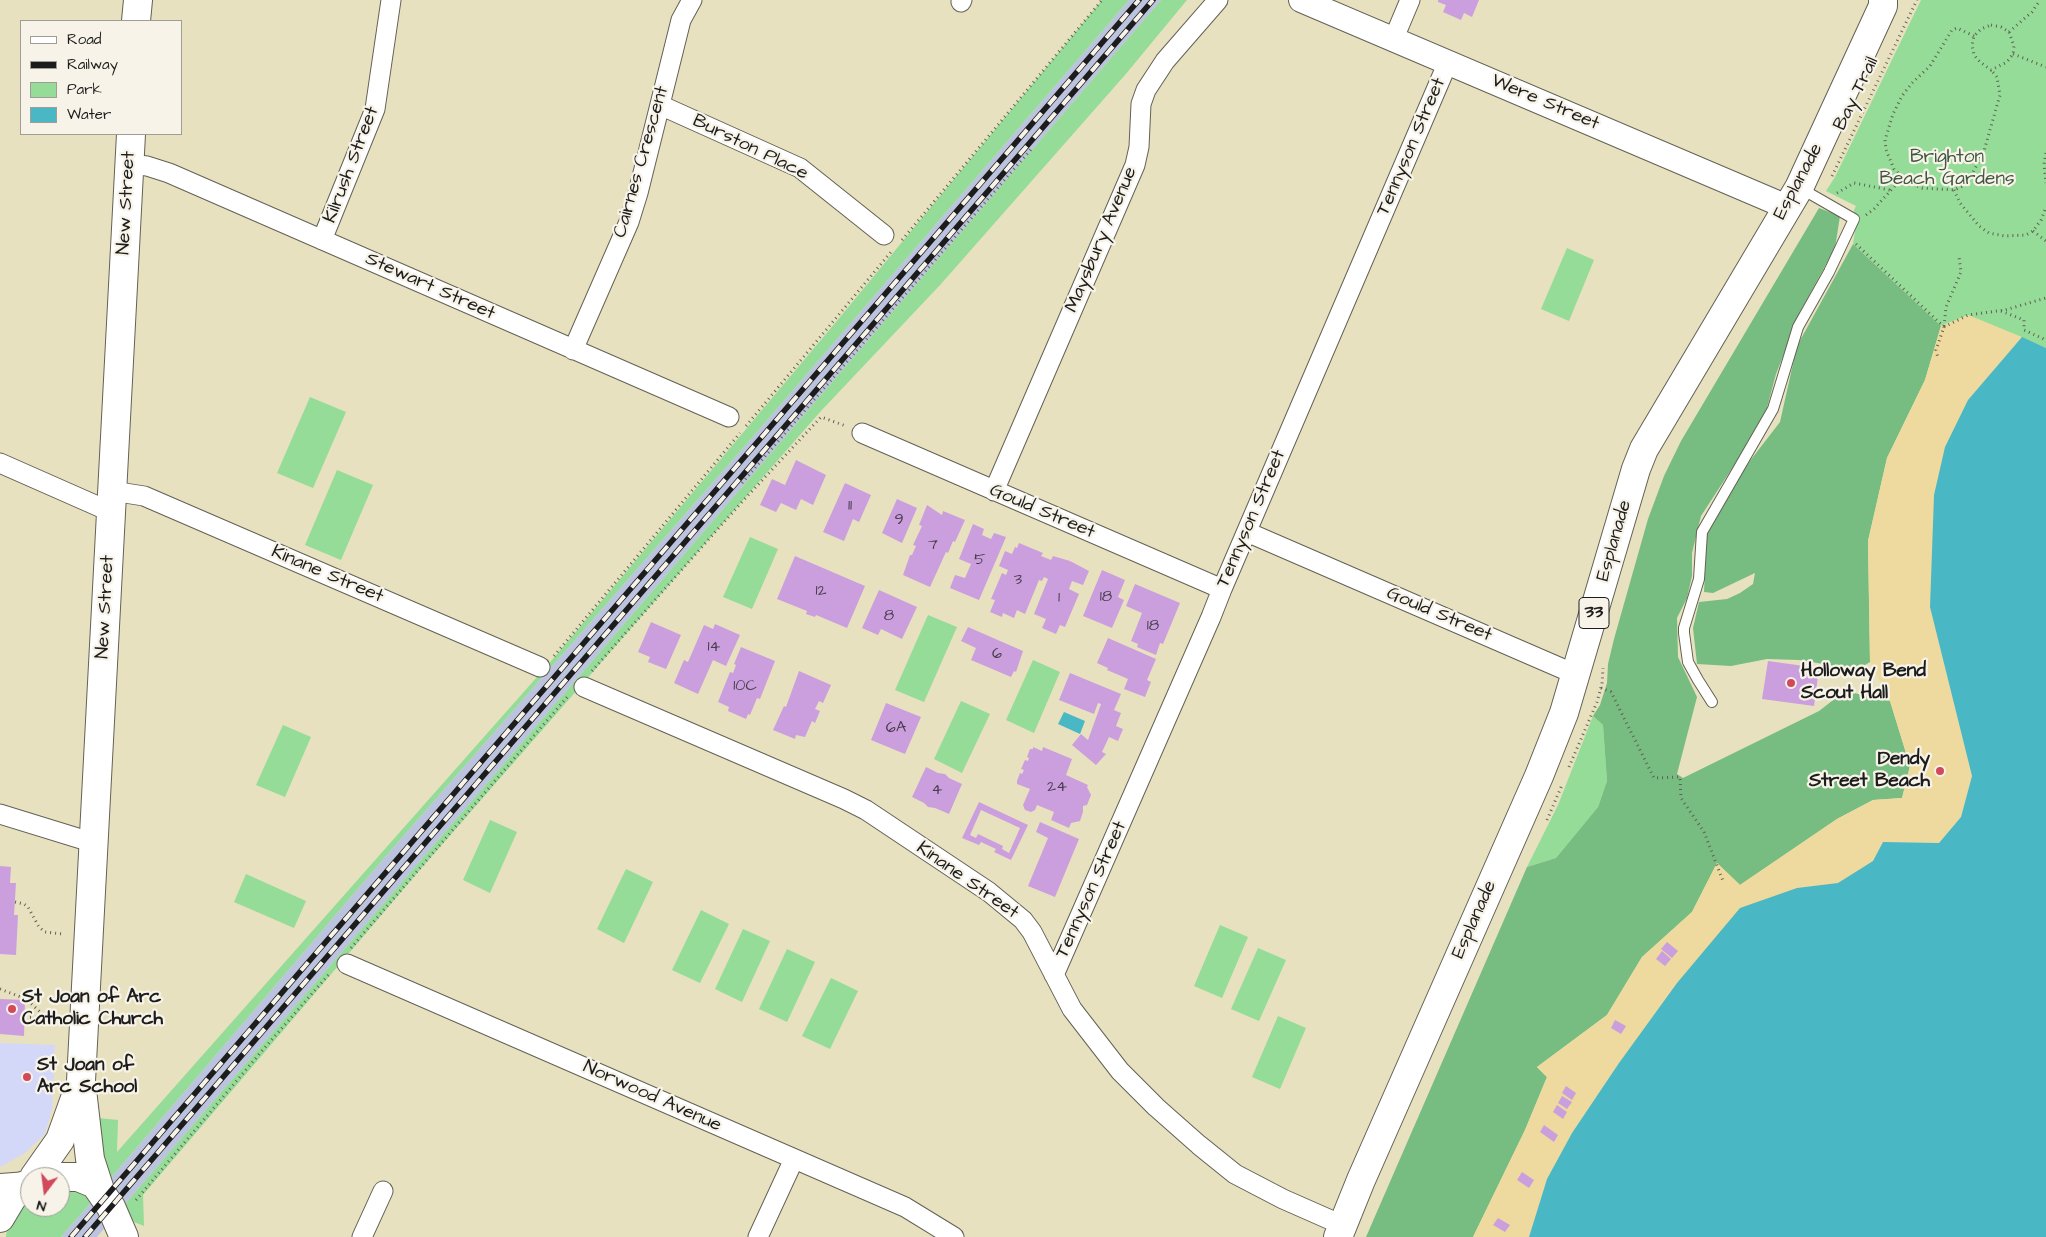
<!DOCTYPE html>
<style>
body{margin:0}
#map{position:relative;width:2046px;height:1237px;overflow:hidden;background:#e7e1bf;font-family:"Architects Daughter",sans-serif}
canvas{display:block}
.legend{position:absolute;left:20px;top:20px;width:162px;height:115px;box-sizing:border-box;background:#f7f3e8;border:1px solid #9f9d96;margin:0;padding:6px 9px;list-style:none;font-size:15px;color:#1c1c1c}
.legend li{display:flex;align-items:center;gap:10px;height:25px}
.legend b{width:25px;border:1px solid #9f9d96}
.north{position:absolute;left:20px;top:1167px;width:50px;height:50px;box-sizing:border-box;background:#f7f3e8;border:1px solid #9f9d96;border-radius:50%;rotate:195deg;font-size:14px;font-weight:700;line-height:20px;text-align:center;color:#1c1c1c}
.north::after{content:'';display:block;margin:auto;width:18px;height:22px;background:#d1495b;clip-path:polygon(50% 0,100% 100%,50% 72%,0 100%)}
</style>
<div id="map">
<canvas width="2046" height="1237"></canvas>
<ul class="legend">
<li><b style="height:6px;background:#fff"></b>Road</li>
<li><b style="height:6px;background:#1c1c1c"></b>Railway</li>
<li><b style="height:14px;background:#94dc97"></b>Park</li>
<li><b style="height:14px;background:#4ab7c5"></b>Water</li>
</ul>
<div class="north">N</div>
</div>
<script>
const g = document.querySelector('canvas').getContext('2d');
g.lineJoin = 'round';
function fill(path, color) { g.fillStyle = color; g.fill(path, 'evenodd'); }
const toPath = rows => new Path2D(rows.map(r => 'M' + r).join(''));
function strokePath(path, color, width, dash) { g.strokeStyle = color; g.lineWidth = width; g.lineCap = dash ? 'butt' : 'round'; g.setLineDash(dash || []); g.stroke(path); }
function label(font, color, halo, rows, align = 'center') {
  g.font = font + ' "Architects Daughter",sans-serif'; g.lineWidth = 4.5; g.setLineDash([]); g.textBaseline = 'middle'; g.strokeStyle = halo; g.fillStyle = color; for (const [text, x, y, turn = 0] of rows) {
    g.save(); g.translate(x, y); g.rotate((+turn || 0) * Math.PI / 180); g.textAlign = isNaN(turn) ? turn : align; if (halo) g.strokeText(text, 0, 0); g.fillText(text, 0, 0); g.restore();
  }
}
const built = toPath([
 [0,1043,55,1045,52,1109,45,1134,25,1153,0,1167]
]);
const industrial = toPath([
 [1129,0,1161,0,125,1204,109,1180,385,857,750,440],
 [93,1200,107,1225,97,1237,61,1237]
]);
const green = toPath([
 [1102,0,1129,0,750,440,385,857,109,1180,105,1171,98,1118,118,1120,117,1152,552,660,836,322],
 [1161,0,1187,0,1125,75,941,284,820,412,419,871,143,1195,144,1226,134,1222,125,1204],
 [1921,0,2046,0,2046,348,1968,315,1941,326,1853,244,1855,231,1854,210,1856,206,1826,191,1835,177],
 [1567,248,1594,260,1569,321,1541,309],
 [310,397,346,412,313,488,277,473],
 [337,470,373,485,341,560,305,545],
 [750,537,778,549,752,609,723,597],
 [928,615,957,627,924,702,895,690],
 [1033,660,1060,672,1034,733,1006,720],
 [961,701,990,714,962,773,934,759],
 [1593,716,1603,725,1607,781,1598,807,1556,858,1527,867,1558,805],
 [283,725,311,737,285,797,256,785],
 [490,820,517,832,490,893,463,880],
 [626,869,653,882,624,943,597,929],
 [246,874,306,901,294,928,234,902],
 [701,910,729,924,700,983,672,970],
 [1220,925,1248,937,1222,998,1194,986],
 [743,929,770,941,742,1002,715,989],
 [1258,948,1286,960,1259,1021,1231,1009],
 [787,949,815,962,787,1022,759,1009],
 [831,978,858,991,830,1049,802,1036],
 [1278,1016,1306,1028,1280,1089,1252,1077],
 [60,1184,75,1185,93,1200,61,1237,6,1237,7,1228,30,1192,30,1207,60,1207]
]);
const forest = toPath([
 [1819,208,1840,216,1835,248,1801,310,1776,374,1764,419,1701,516,1692,553,1692,576,1687,598,1677,618,1678,657,1697,697,1677,774,1683,778,1819,711,1845,691,1890,701,1910,766,1902,798,1873,800,1837,819,1740,885,1717,863,1692,912,1642,957,1607,1015,1537,1067,1547,1077,1525,1130,1473,1237,1366,1237,1527,867,1556,858,1598,807,1607,781,1603,725,1593,716,1600,705,1607,683,1608,664,1614,639,1648,519,1664,476,1681,441],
 [1853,244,1941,326,1925,380,1887,458,1868,541,1870,662,1860,668,1842,669,1830,665,1799,660,1767,659,1731,666,1697,664,1693,628,1699,602,1727,599,1740,593,1753,584,1755,573,1713,593,1704,592,1707,533,1746,466,1780,422,1797,346]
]);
const sand = toPath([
 [1968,315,2022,337,1968,400,1930,607,1972,776,1961,817,1939,843,1883,842,1873,861,1838,884,1797,888,1677,983,1619,1063,1572,1133,1547,1179,1529,1237,1473,1237,1525,1130,1547,1077,1537,1067,1607,1015,1642,957,1692,912,1717,863,1740,885,1837,819,1873,800,1902,798,1910,766,1890,701,1870,662,1868,541,1887,458,1925,380,1941,326]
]);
const water = toPath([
 [2022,337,2046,348,2046,1237,1529,1237,1547,1179,1572,1133,1619,1063,1677,983,1740,908,1797,888,1838,883,1873,861,1883,842,1939,843,1961,817,1972,776,1930,607,1934,495,1945,447,1968,400],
 [1064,712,1085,721,1080,734,1058,724]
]);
const building = toPath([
 [1438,0,1479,0,1472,17,1464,13,1461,20,1443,12,1446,5,1438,2],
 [796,460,826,475,813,505,801,499,796,510,781,503,776,512,760,505,772,479,785,485],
 [845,483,871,495,859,522,853,519,844,541,823,532],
 [897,499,917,508,902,543,882,533],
 [927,505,942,515,943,511,965,520,955,542,953,541,948,553,946,552,930,587,903,575,910,555,912,555,916,546,913,545,922,526,919,525],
 [973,524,984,529,982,535,991,539,994,533,1006,537,979,600,950,588,955,575,965,578,971,564,959,559],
 [1019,543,1043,553,1041,556,1051,560,1053,556,1070,561,1089,571,1083,585,1072,581,1069,589,1079,594,1065,627,1060,625,1056,634,1042,628,1046,619,1034,614,1048,579,1044,577,1042,581,1039,580,1025,614,1017,610,1014,618,1003,613,1002,617,990,612,995,600,991,599,1002,573,1006,575,1008,570,999,566,1005,551,1012,554,1015,547,1017,548],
 [795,556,865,586,847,628,816,615,815,617,806,614,807,611,777,599],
 [1102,570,1125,580,1118,597,1124,600,1112,628,1083,616],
 [1135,584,1180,603,1163,644,1160,643,1156,655,1137,647,1138,644,1131,641,1142,613,1126,606],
 [879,590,917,607,902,639,881,629,878,635,862,628],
 [651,622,681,635,666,669,648,662,650,657,638,652],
 [715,624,740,635,726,666,713,660,698,694,674,683,684,660,688,662,704,625,713,629],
 [968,627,1023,651,1016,672,1014,671,1011,677,971,660,976,648,961,641],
 [1108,638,1156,659,1147,680,1151,682,1145,697,1124,689,1128,679,1107,670,1108,668,1097,663],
 [741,647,775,661,760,699,757,698,750,715,748,714,746,719,728,711,729,707,718,702,730,672,733,673,736,665,734,664],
 [1768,661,1819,668,1814,706,1762,699],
 [799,671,831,685,823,703,819,701,815,709,820,711,815,723,812,721,805,737,796,735,795,739,773,730,784,706,786,707],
 [1070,673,1121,694,1114,710,1121,713,1116,726,1123,729,1118,741,1109,737,1102,752,1106,754,1096,765,1072,745,1081,734,1088,740,1101,704,1098,703,1094,714,1059,700],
 [886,703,921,717,905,754,871,740],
 [1033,747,1042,751,1043,747,1072,759,1066,775,1088,785,1087,787,1091,795,1087,805,1083,806,1083,812,1080,821,1071,823,1069,828,1051,820,1054,812,1037,805,1035,810,1031,812,1025,810,1023,805,1030,789,1017,784,1017,781,1020,773,1022,774,1024,770,1021,769,1025,760,1028,761,1029,758,1027,757,1030,749,1033,749],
 [926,767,938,773,945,774,949,778,962,784,949,814,935,808,928,807,924,803,912,797],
 [979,802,1028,825,1011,860,994,852,996,849,981,842,979,845,962,838],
 [981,810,1020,828,1009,853,1002,849,1003,846,978,834,976,838,970,835],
 [1040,822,1079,839,1055,897,1028,886,1048,838,1036,832],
 [0,866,11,867,10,883,16,883,14,915,18,915,16,955,0,954],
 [1667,942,1678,951,1672,958,1661,949],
 [1662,951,1671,959,1665,966,1656,959],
 [0,999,25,1000,24,1036,0,1034],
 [1615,1020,1626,1026,1621,1034,1611,1028],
 [1566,1086,1576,1093,1572,1100,1562,1093],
 [1562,1096,1572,1102,1567,1109,1558,1103],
 [1557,1105,1567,1112,1563,1119,1553,1112],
 [1544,1125,1558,1135,1554,1142,1540,1132],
 [1522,1172,1534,1180,1529,1188,1517,1180],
 [1498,1218,1510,1225,1505,1232,1493,1225]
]);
const path = toPath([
 [1991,25,2001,27,2009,32,2014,46,2013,54,2007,62,1991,70,1980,62,1974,55,1972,45,1974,36,1981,29,1991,25],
 [2009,32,2032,12,2040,0],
 [1974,36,1957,28,1952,30,1930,66,1912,83,1902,96,1893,114,1885,140,1886,150,1894,169,1908,183,1922,188,1954,190,1965,185,1970,178,1984,151,2000,95,1997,77,1991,70],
 [2013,54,2046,67],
 [2046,153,2044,164,2046,183],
 [1832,176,1917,0],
 [1954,190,1960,203,1979,226,1989,233,2005,236,2026,235,2033,231,2041,220,2046,207],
 [1837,193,1854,183,1890,190],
 [1866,215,1874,209,1902,178],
 [2033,231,2046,241],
 [902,240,1102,0],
 [1856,244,1944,327,1936,350,1938,358],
 [2001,311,2024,320,2024,330,2046,340],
 [1944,326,1946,307,1961,272,1959,257],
 [1944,327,1968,315,2005,310,2046,298],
 [746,426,891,252],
 [742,483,1033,147],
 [554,656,740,433],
 [592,671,741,503,821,417,846,426],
 [1601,688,1611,692,1654,778,1680,777,1681,798,1704,832,1723,881],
 [1569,767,1597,702,1602,684,1603,668],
 [1547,820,1562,785],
 [15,902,24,904,28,907,39,927,45,932,63,934],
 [351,948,569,695],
 [0,989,26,999,47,1018],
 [25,1017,58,1018],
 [136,1200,261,1052,331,972]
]);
const service = toPath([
 [1712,702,1698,680,1688,662,1684,633,1684,628,1699,579,1702,532,1773,409,1798,327,1829,272,1854,219,1800,188]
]);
const minor = toPath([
 [961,2,962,0],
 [1394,38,1410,0],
 [660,105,800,168,884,235],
 [129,164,147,166,169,173,729,417],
 [322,240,375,109,391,0],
 [573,350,629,222,638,193,681,20,692,0],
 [862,433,1222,589],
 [0,463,111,512],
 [112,491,144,496,540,667],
 [994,491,1135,165,1139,147,1141,104,1146,90,1165,61,1218,0],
 [1247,532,1577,675],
 [584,687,844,799,866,810,989,892,1023,920,1032,932,1072,1009,1120,1071,1156,1107,1199,1145,1235,1174,1283,1199,1342,1225],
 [0,814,94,843],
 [347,964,905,1207,954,1237],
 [1054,975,1211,617,1222,589,1448,62],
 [362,1237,383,1191],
 [758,1237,794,1159]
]);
const tertiary = toPath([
 [1301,0,1787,207],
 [0,1186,28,1184]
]);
const secondary = toPath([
 [136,21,138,0],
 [34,1177,60,1140,78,1090],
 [56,1177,78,1177,95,1184,111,1207,124,1237],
 [100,1190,90,1159,81,1081,131,134],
 [0,1218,12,1198,23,1186,30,1183]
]);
const primary = toPath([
 [1338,1237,1361,1180,1539,776,1564,713,1636,469,1644,449,1799,188,1883,6,1883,0]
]);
const rail = toPath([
 [71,1237,1139,0],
 [85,1237,1153,0]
]);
const markers = [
 [1791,683,5,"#d1495b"],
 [1940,771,5,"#d1495b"],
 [12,1009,5,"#d1495b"],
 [27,1077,5,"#d1495b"]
];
const numberNames = [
 ["11",850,507],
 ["9",899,521],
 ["7",933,546],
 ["5",980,561],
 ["3",1018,581],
 ["12",821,592],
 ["18",1106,598],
 ["1",1059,599],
 ["8",889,617],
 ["18",1153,627],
 ["14",714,648],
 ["6",997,655],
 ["10C",745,687],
 ["6A",896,729],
 ["24",1057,788],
 ["4",937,791]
];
const shields = [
 [1594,613,30]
];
const shieldNames = [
 ["33",1594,613]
];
const streetNames = [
 ["Bay Trail",1857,94,-64],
 ["Were Street",1545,103,23],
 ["Tennyson Street",1412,147,-67],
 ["Burston Place",750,148,26],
 ["Cairnes Crescent",642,162,-74],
 ["Kilrush Street",352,165,-69],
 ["Esplanade",1799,182,-62],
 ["New Street",127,203,-87],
 ["Maysbury Avenue",1102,240,-67],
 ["Stewart Street",430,287,24],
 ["Gould Street",1042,512,23],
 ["Tennyson Street",1252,519,-67],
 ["Esplanade",1615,541,-74],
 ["Kinane Street",327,575,23],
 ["New Street",106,607,-87],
 ["Gould Street",1439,615,23],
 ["Kinane Street",967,881,35],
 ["Tennyson Street",1092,890,-66],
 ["Esplanade",1475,920,-66],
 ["Norwood Avenue",652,1097,24]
];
const parkNames = [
 ["Brighton",1947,158],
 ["Beach Gardens",1947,180]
];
const poiNames = [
 ["Holloway Bend",1801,672],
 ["Scout Hall",1801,694],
 ["Dendy",1930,760,"right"],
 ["Street Beach",1930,782,"right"],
 ["St Joan of Arc",22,998],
 ["Catholic Church",22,1020],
 ["St Joan of",37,1066],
 ["Arc School",37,1088]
];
fill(built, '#d3d8f9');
fill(industrial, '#bcc3de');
fill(green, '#94dc97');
fill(forest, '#77bc80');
fill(sand, '#eeda9e');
fill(water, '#4ab7c5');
fill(building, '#cb9fde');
strokePath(service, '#636155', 12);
strokePath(minor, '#636155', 21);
strokePath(tertiary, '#636155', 26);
strokePath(secondary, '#636155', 30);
strokePath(primary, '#636155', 30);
strokePath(path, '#636155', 3, [1, 4]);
strokePath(service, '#fff', 10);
strokePath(minor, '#fff', 19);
strokePath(tertiary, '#fff', 24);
strokePath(secondary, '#fff', 28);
strokePath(primary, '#fff', 28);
strokePath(rail, '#1c1c1c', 5.5);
strokePath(rail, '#f7f3e8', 4, [11]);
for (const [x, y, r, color] of markers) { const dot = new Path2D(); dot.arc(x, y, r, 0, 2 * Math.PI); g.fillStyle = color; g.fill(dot); strokePath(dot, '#f7f3e8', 2); }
label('16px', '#483d4c', null, numberNames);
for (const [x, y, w] of shields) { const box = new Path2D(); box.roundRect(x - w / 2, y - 15.5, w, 31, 4); g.fillStyle = '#f7f3e8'; g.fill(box); strokePath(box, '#1c1c1c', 1); }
label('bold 18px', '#1c1c1c', null, shieldNames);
label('19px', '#1c1c1c', '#f7f3e8', streetNames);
label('19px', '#405641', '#f7f3e8', parkNames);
label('bold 19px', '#1c1c1c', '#f7f3e8', poiNames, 'left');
</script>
